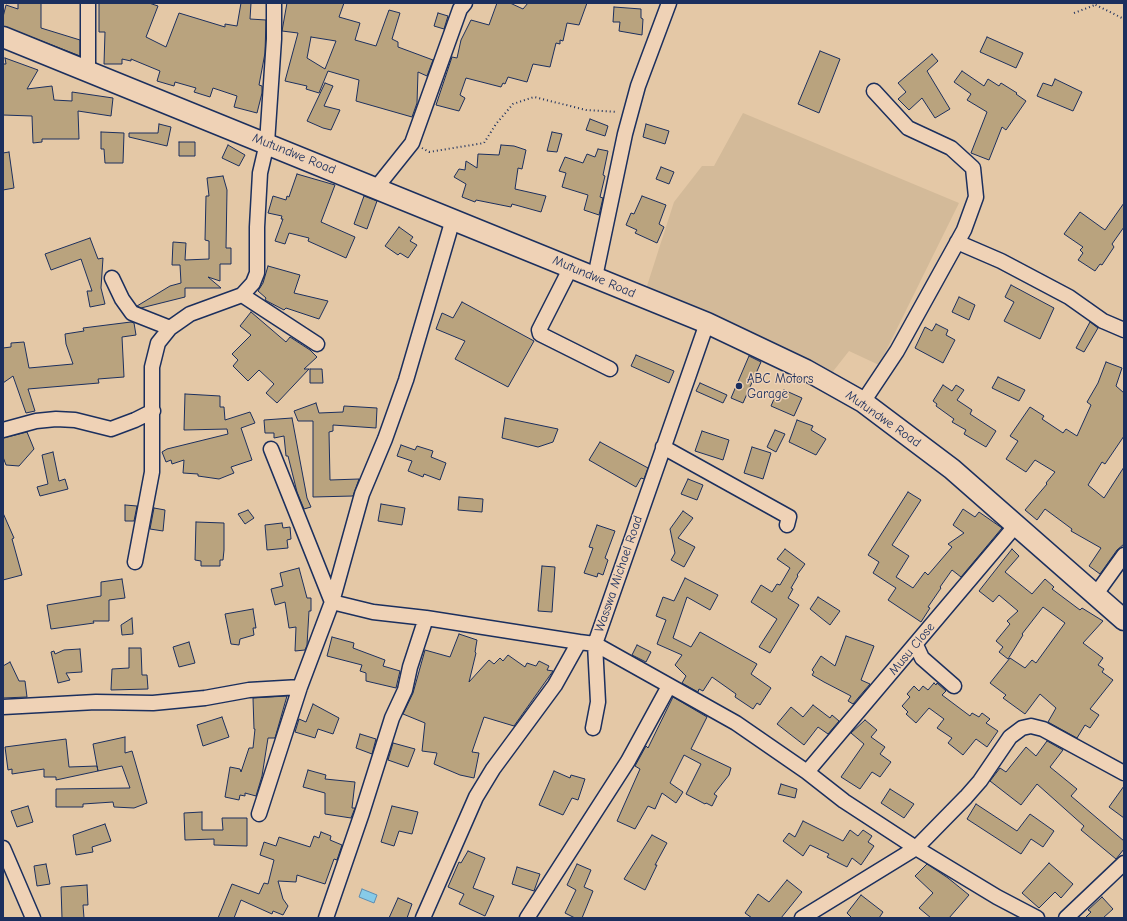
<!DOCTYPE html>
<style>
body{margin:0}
#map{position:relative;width:1127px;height:921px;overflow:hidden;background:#e4c8a6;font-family:"Comic Neue",sans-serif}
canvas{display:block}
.frame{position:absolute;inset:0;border:4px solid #1b2f5e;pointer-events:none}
</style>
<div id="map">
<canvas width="1127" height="921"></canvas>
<div class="frame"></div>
</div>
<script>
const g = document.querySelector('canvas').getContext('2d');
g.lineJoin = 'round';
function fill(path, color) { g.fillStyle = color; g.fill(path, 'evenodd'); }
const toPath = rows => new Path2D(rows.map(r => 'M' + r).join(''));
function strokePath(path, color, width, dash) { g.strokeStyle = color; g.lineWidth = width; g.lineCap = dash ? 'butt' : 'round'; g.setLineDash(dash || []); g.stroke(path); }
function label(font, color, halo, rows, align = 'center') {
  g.font = font + ' "Comic Neue",sans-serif'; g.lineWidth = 3; g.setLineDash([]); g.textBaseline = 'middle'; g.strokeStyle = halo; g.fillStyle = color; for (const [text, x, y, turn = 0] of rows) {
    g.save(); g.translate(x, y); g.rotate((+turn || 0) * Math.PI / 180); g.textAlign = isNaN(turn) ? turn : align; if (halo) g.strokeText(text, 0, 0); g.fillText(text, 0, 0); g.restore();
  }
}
const built = toPath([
 [743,113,959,203,879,365,849,351,831,374,646,289,674,202,702,166,714,166]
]);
const water = toPath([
 [362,889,377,895,374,903,359,897,362,889]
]);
const building = toPath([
 [18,3,41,3,41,28,80,40,80,56,3,26,3,17,6,5,18,9,18,3],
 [99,3,149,3,158,6,146,37,166,47,179,13,225,27,225,24,237,26,241,3,251,3,250,19,266,20,265,53,259,85,262,86,262,93,257,113,234,107,237,96,213,88,210,97,194,92,196,88,175,82,174,86,157,81,160,71,131,59,131,61,122,59,122,64,104,64,105,32,99,32,99,3],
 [287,3,344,3,339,17,360,23,355,40,376,46,389,10,400,13,392,39,398,42,398,47,433,60,427,76,418,72,417,103,412,117,356,101,359,80,328,71,319,93,306,89,307,86,285,81,298,33,282,31,287,3],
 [311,37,336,41,325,69,307,58,311,37],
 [497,3,510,3,523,9,528,3,587,3,579,25,567,23,563,41,560,40,560,44,556,43,550,67,533,64,527,82,508,77,505,84,503,83,501,87,466,78,460,95,465,98,459,111,436,105,452,57,457,58,461,40,471,20,489,25,497,3],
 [614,7,641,9,641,18,643,19,642,35,619,31,620,22,613,22,614,7],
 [438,13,448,16,444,29,434,26,438,13],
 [987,37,1023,53,1016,68,980,52,987,37],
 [820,51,840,59,819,113,798,104,820,51],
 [932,54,938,61,927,71,950,109,935,118,922,98,909,110,898,99,906,92,898,83,932,54],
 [5,58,38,70,27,89,52,86,54,100,72,101,72,92,113,98,111,116,78,111,79,139,42,139,42,142,33,143,32,116,3,115,3,64,6,64,5,58],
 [962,71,984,86,988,79,999,86,1001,83,1017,93,1016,94,1026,101,1006,130,1002,127,989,160,971,153,987,112,967,100,971,94,954,82,962,71],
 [1055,79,1082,92,1073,111,1037,96,1043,83,1052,86,1055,79],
 [325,83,333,86,324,106,340,110,331,130,323,128,307,121,325,83],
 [590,119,608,126,605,136,586,130,590,119],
 [159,124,171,127,167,146,129,137,129,133,158,133,159,124],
 [646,124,669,131,665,144,643,137,646,124],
 [101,132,124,133,123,163,105,163,104,149,101,149,101,132],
 [552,132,562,134,557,152,547,151,552,132],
 [179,142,195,142,195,156,179,156,179,142],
 [228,145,245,155,239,166,222,158,228,145],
 [501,145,514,146,526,150,522,169,518,168,515,189,546,196,541,212,512,204,511,207,476,200,475,202,462,197,466,184,454,177,459,169,465,170,466,161,477,168,478,154,499,155,501,145],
 [598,149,608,151,603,175,605,176,600,197,603,198,599,215,584,210,588,195,562,187,566,173,559,171,565,157,583,163,587,154,595,157,598,149],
 [9,152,14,188,3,190,3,153,9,152],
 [661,167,674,172,669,184,656,179,661,167],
 [297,174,335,185,321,222,355,237,346,258,308,241,309,238,289,233,285,244,275,241,283,219,281,219,282,216,268,213,273,196,286,200,287,196,289,197,297,174],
 [223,176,227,190,226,248,231,248,231,264,220,264,220,281,208,277,221,288,185,288,185,297,141,308,137,306,170,286,181,283,180,265,172,265,173,242,186,243,185,260,209,259,209,241,205,240,206,196,209,196,207,178,223,176],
 [364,196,377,201,367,229,354,224,364,196],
 [642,196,666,205,659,224,664,227,657,243,635,233,637,230,626,225,631,213,634,214,642,196],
 [1124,203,1124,227,1112,244,1114,247,1102,265,1100,264,1095,271,1078,260,1083,253,1080,250,1083,247,1064,234,1080,212,1105,230,1124,203],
 [399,227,413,237,410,241,417,245,408,258,400,253,398,255,385,246,399,227],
 [90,238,98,259,103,258,101,288,105,304,90,307,87,291,92,291,81,259,51,270,45,254,90,238],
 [268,266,300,275,294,293,328,301,319,319,286,308,284,310,265,300,266,298,258,291,263,283,268,266],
 [1011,285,1054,308,1040,339,1004,321,1014,302,1005,297,1011,285],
 [959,297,975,305,969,320,952,312,959,297],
 [462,302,534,341,508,387,455,359,465,341,436,329,442,313,453,318,462,302],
 [251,312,286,342,290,337,310,350,317,357,304,369,309,369,277,403,266,393,274,384,259,370,248,381,233,366,238,360,232,354,251,335,240,326,251,312],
 [131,322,134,323,136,335,122,337,124,377,98,379,99,383,28,389,35,411,26,413,13,376,3,383,3,348,11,347,11,343,24,342,29,368,73,364,66,344,65,334,84,331,83,328,131,322],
 [1090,322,1098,328,1084,352,1076,348,1090,322],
 [936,324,948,330,946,335,955,340,943,363,915,348,925,327,932,331,936,324],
 [636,355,674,371,669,383,631,366,636,355],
 [749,356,761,362,743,403,731,398,749,356],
 [1106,362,1122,368,1116,386,1124,393,1124,436,1105,464,1102,462,1088,485,1104,498,1124,467,1124,544,1117,550,1100,574,1089,566,1101,548,1071,531,1072,529,1045,509,1037,520,1025,510,1047,484,1046,483,1055,472,1035,460,1026,472,1006,459,1018,441,1010,436,1030,407,1044,416,1042,419,1063,433,1066,429,1077,436,1091,405,1087,402,1098,383,1106,362],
 [310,369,322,369,323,383,310,383,310,369],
 [998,377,1025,390,1019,401,992,388,998,377],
 [700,383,727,395,723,403,696,391,700,383],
 [943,385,952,391,956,385,964,390,957,400,972,410,970,414,996,431,986,447,964,434,966,430,952,422,954,419,936,406,937,404,933,401,943,385],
 [784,390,802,398,794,416,771,406,777,392,782,395,784,390],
 [185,394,220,396,220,407,224,407,225,420,250,412,255,423,241,428,252,460,231,467,234,473,219,479,198,476,198,474,183,473,184,460,172,464,171,460,166,462,162,452,167,449,228,434,227,429,184,430,185,394],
 [316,403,319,413,343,412,344,406,377,408,376,428,333,425,333,431,329,432,330,480,359,479,353,496,313,497,313,421,298,421,294,411,316,403],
 [292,418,307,498,311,507,304,509,297,492,288,456,286,456,284,436,274,438,274,433,265,433,264,420,292,418],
 [505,418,558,429,553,442,538,447,502,438,505,418],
 [797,420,813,426,811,430,826,439,816,455,789,442,797,420],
 [775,430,785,434,776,452,767,447,775,430],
 [702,431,729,440,723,460,695,451,702,431],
 [27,432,34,449,19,466,6,465,3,457,3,438,27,432],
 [600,442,648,468,644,479,641,478,636,487,589,460,600,442],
 [401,445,415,450,417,446,433,451,431,457,446,463,440,480,424,474,423,477,408,471,412,461,397,456,401,445],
 [752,447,771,453,763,479,744,473,752,447],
 [53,452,59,481,65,479,68,489,40,496,37,487,48,484,42,455,53,452],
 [688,479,703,485,697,500,681,494,688,479],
 [908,492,921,500,892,545,909,556,896,577,913,588,925,572,928,575,952,547,948,544,964,533,953,525,963,509,975,517,979,512,1002,528,961,577,952,570,940,587,941,588,928,607,930,608,921,622,888,600,896,588,873,573,879,562,868,555,908,492],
 [459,497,483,499,482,512,458,510,459,497],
 [381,504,405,508,402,525,378,521,381,504],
 [125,505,137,506,134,521,125,521,125,505],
 [154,508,165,510,163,531,150,529,154,508],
 [248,510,254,518,245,524,238,514,248,510],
 [683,511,693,518,678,538,695,547,684,567,671,560,675,553,670,529,683,511],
 [3,513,14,538,12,539,22,575,3,580,3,513],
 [196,522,224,523,224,550,223,560,220,560,220,566,201,566,201,561,195,560,196,522],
 [282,523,283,528,290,527,291,539,287,540,288,548,267,550,265,525,282,523],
 [597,525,615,531,605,558,608,560,603,575,598,573,597,577,584,573,593,548,589,547,597,525],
 [785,549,805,564,797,575,798,576,791,588,793,589,788,598,799,605,770,653,759,647,777,619,751,602,761,585,772,592,777,584,780,585,790,568,777,559,785,549],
 [1012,549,1019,556,1005,572,1032,594,1045,579,1054,587,1052,589,1080,610,1082,608,1103,621,1083,643,1103,658,1098,665,1104,669,1102,672,1113,680,1090,709,1099,715,1090,728,1085,725,1077,738,1048,722,1056,708,1040,694,1025,714,1003,698,1006,695,990,683,1010,658,1025,668,1032,660,1036,663,1065,623,1043,607,1022,634,1023,635,1008,659,999,652,1003,647,996,641,1010,624,1007,621,1018,611,999,595,993,602,979,591,1012,549],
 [542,566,555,567,552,612,538,611,542,566],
 [299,568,307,598,311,598,311,611,309,611,307,645,305,650,295,651,296,627,289,628,285,602,275,605,271,589,283,586,280,573,299,568],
 [685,578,718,595,710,610,687,597,673,638,691,647,700,632,757,664,751,674,771,688,760,705,757,703,753,709,735,697,736,694,729,689,712,677,703,691,699,689,698,692,682,683,686,676,675,665,682,655,657,644,666,620,656,616,663,597,674,601,685,578],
 [122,579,125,598,109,600,109,621,93,621,94,623,51,629,47,605,101,596,101,582,122,579],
 [818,597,840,611,830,625,810,609,818,597],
 [253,609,256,628,253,628,254,635,240,639,239,645,231,644,225,614,253,609],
 [132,618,133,634,122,635,121,625,132,618],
 [459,634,477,640,475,652,476,653,469,682,489,660,494,664,500,658,503,661,508,655,525,667,527,663,536,666,539,661,549,666,547,670,553,671,514,726,484,717,472,752,479,753,474,778,460,775,434,764,437,753,422,751,425,723,403,714,413,693,425,650,450,657,459,634],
 [846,636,874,646,861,680,870,684,853,704,848,701,851,696,824,682,812,675,814,672,812,670,821,656,835,666,846,636],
 [332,637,354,643,353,648,385,660,383,666,400,671,396,688,366,681,366,673,360,671,362,665,327,656,332,637],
 [189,642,195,663,179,667,173,647,189,642],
 [637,645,651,652,646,662,632,655,637,645],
 [129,648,141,648,142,675,147,675,148,689,111,690,112,669,129,668,129,648],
 [80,649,82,672,66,673,70,680,58,683,51,652,54,651,55,654,64,650,80,649],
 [10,662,19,681,25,681,27,697,3,698,3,666,10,662],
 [934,683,936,685,937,683,946,691,942,695,970,716,972,713,979,717,982,713,990,719,986,723,998,731,987,747,976,739,963,755,948,743,952,738,937,728,944,719,929,708,916,723,906,714,908,712,902,706,910,697,907,694,914,686,919,691,923,686,928,690,934,683],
 [287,696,275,738,268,738,262,776,256,796,245,793,245,796,240,795,239,800,225,797,230,767,240,769,241,772,249,748,253,748,255,729,254,729,253,698,287,696],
 [673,697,707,717,691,749,731,768,729,775,714,794,717,796,712,806,706,803,705,804,686,794,701,764,684,755,670,783,683,792,676,803,662,793,655,809,648,806,635,829,617,821,640,769,635,766,646,746,648,748,673,697],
 [313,704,339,718,333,734,318,729,315,738,295,732,299,719,306,722,313,704],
 [813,705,830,718,832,715,839,721,828,734,818,727,804,745,777,724,791,707,803,717,813,705],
 [222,717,229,737,203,746,197,725,222,717],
 [865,720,877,730,871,737,885,747,880,754,891,762,880,777,872,772,860,789,841,777,864,744,851,733,865,720],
 [360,734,376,739,372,754,356,748,360,734],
 [125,737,125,753,132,751,147,803,134,808,114,807,113,802,83,804,83,807,56,807,56,789,130,788,122,766,98,771,97,766,98,771,56,780,56,777,44,777,44,769,12,774,12,769,8,770,5,747,66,739,69,767,97,766,93,744,125,737],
 [1047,741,1063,750,1050,767,1077,789,1071,796,1124,841,1124,849,1116,859,1081,830,1084,826,1037,784,1021,805,990,781,1000,768,1006,772,1026,747,1036,756,1047,741],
 [393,743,415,749,408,767,388,760,393,743],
 [308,770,326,775,325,779,355,782,352,808,355,808,351,818,325,814,325,793,303,787,308,770],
 [554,771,570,778,571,775,585,779,578,800,572,798,563,815,539,805,554,771],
 [781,784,797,789,795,798,778,794,781,784],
 [1124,786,1124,818,1109,807,1124,786],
 [890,789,914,804,904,818,881,803,890,789],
 [976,804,1017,831,1030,814,1054,831,1043,847,1031,839,1021,854,967,819,976,804],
 [28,806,33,822,17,827,11,811,28,806],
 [392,806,418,812,412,834,399,831,394,846,381,842,392,806],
 [202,812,202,830,223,830,222,818,247,818,247,846,214,845,214,839,185,840,184,813,202,812],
 [803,821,843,841,850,830,858,836,863,830,872,836,868,842,874,846,861,865,852,858,847,867,827,857,829,854,810,845,803,856,783,841,789,833,795,837,803,821],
 [105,824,111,841,92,847,93,852,76,855,73,835,105,824],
 [321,832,331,836,330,840,342,845,337,860,334,859,325,884,297,875,296,882,278,881,283,899,288,906,283,915,273,911,272,914,241,900,234,918,218,918,232,884,259,894,264,883,268,884,274,860,260,855,264,842,276,846,279,837,310,847,314,836,319,838,321,832],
 [652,835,667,843,655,865,657,865,645,890,624,879,652,835],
 [468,851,485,858,473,888,494,896,485,916,459,904,464,894,448,887,459,862,461,863,468,851],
 [1049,863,1073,884,1061,898,1055,892,1039,908,1022,893,1049,863],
 [46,864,50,884,37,886,34,866,46,864],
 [577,864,591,870,584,887,593,891,582,918,575,918,565,913,576,890,567,885,577,864],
 [927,864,948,878,969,895,949,918,931,918,919,908,933,893,915,876,927,864],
 [517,867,540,874,534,891,512,884,517,867],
 [787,880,802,892,781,918,752,918,745,913,758,894,769,902,787,880],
 [87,885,88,905,83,905,84,918,62,918,61,887,87,885],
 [861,895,883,912,879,918,852,918,847,913,861,895],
 [1102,897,1113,909,1103,918,1085,918,1091,912,1088,910,1102,897],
 [398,898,412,904,407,918,389,918,398,898]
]);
const path = toPath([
 [1092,3,1124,19],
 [1074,13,1095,5],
 [422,148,429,152,484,143,496,124,513,104,534,97,586,110,617,112]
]);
const street = toPath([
 [88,3,88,72],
 [376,188,412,143,460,9,465,3],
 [957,242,1001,261,1069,297,1103,321,1124,330],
 [571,267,539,330,540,334,610,369],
 [595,277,625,134,638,86,669,3],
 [112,278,122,299,132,313,170,328],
 [242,295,317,344],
 [863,402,897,351,964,230,976,197,973,168,951,148,908,128,874,91],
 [3,430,36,421,56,419,75,420,111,429,135,420,153,411],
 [663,447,789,517,787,525],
 [271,449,332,602],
 [135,562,152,472,152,367,158,343,170,328,190,314,242,295,253,283,257,273,257,227,260,173,267,143,274,39,274,3],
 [1096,594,1124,555],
 [332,602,373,612,426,618,579,642],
 [595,644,736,723,807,772,844,801,916,848,997,897,1037,918],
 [916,645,922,658,954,686],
 [3,707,96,702,153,703,205,698,249,690,300,687],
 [593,728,598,702,595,644],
 [807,772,1016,525],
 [259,814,300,687,332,602,362,494,385,439,406,380,453,219],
 [3,848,33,918],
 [326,918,362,813,392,718,405,690,410,667,426,618],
 [423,918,476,797,493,769,555,685,579,642,595,644,707,323],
 [527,918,628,761,669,686],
 [802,918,916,848,966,797,980,781,1010,737,1022,728,1031,726,1043,729,1124,773],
 [1066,918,1124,863]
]);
const secondary = toPath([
 [3,37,707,323,806,370,863,402,952,469,1124,620]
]);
const markers = [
 [739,386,4,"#1b2f5e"]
];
const streetNames = [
 ["Mutundwe Road",294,154,22],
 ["Mutundwe Road",594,277,23],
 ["Mutundwe Road",883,419,35],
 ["Wasswa Michael Road",619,574,-71],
 ["Musu Close",912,649,-50]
];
const poiNames = [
 ["ABC Motors",747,379],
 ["Garage",747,394]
];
fill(built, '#d3ba99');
fill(water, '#87cbe8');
strokePath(water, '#5c8db1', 1);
fill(building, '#b9a37e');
strokePath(building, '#1b2f5e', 1);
strokePath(street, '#1b2f5e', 17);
strokePath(secondary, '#1b2f5e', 23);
strokePath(path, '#1b2f5e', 2, [1, 3]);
strokePath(street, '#efd2b6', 14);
strokePath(secondary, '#efd2b6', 20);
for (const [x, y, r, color] of markers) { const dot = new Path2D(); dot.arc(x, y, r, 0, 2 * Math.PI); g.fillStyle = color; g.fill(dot); strokePath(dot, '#efd2b6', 1.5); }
label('13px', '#1b2f5e', '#efd2b6', streetNames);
label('13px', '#1b2f5e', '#efd2b6', poiNames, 'left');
</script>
